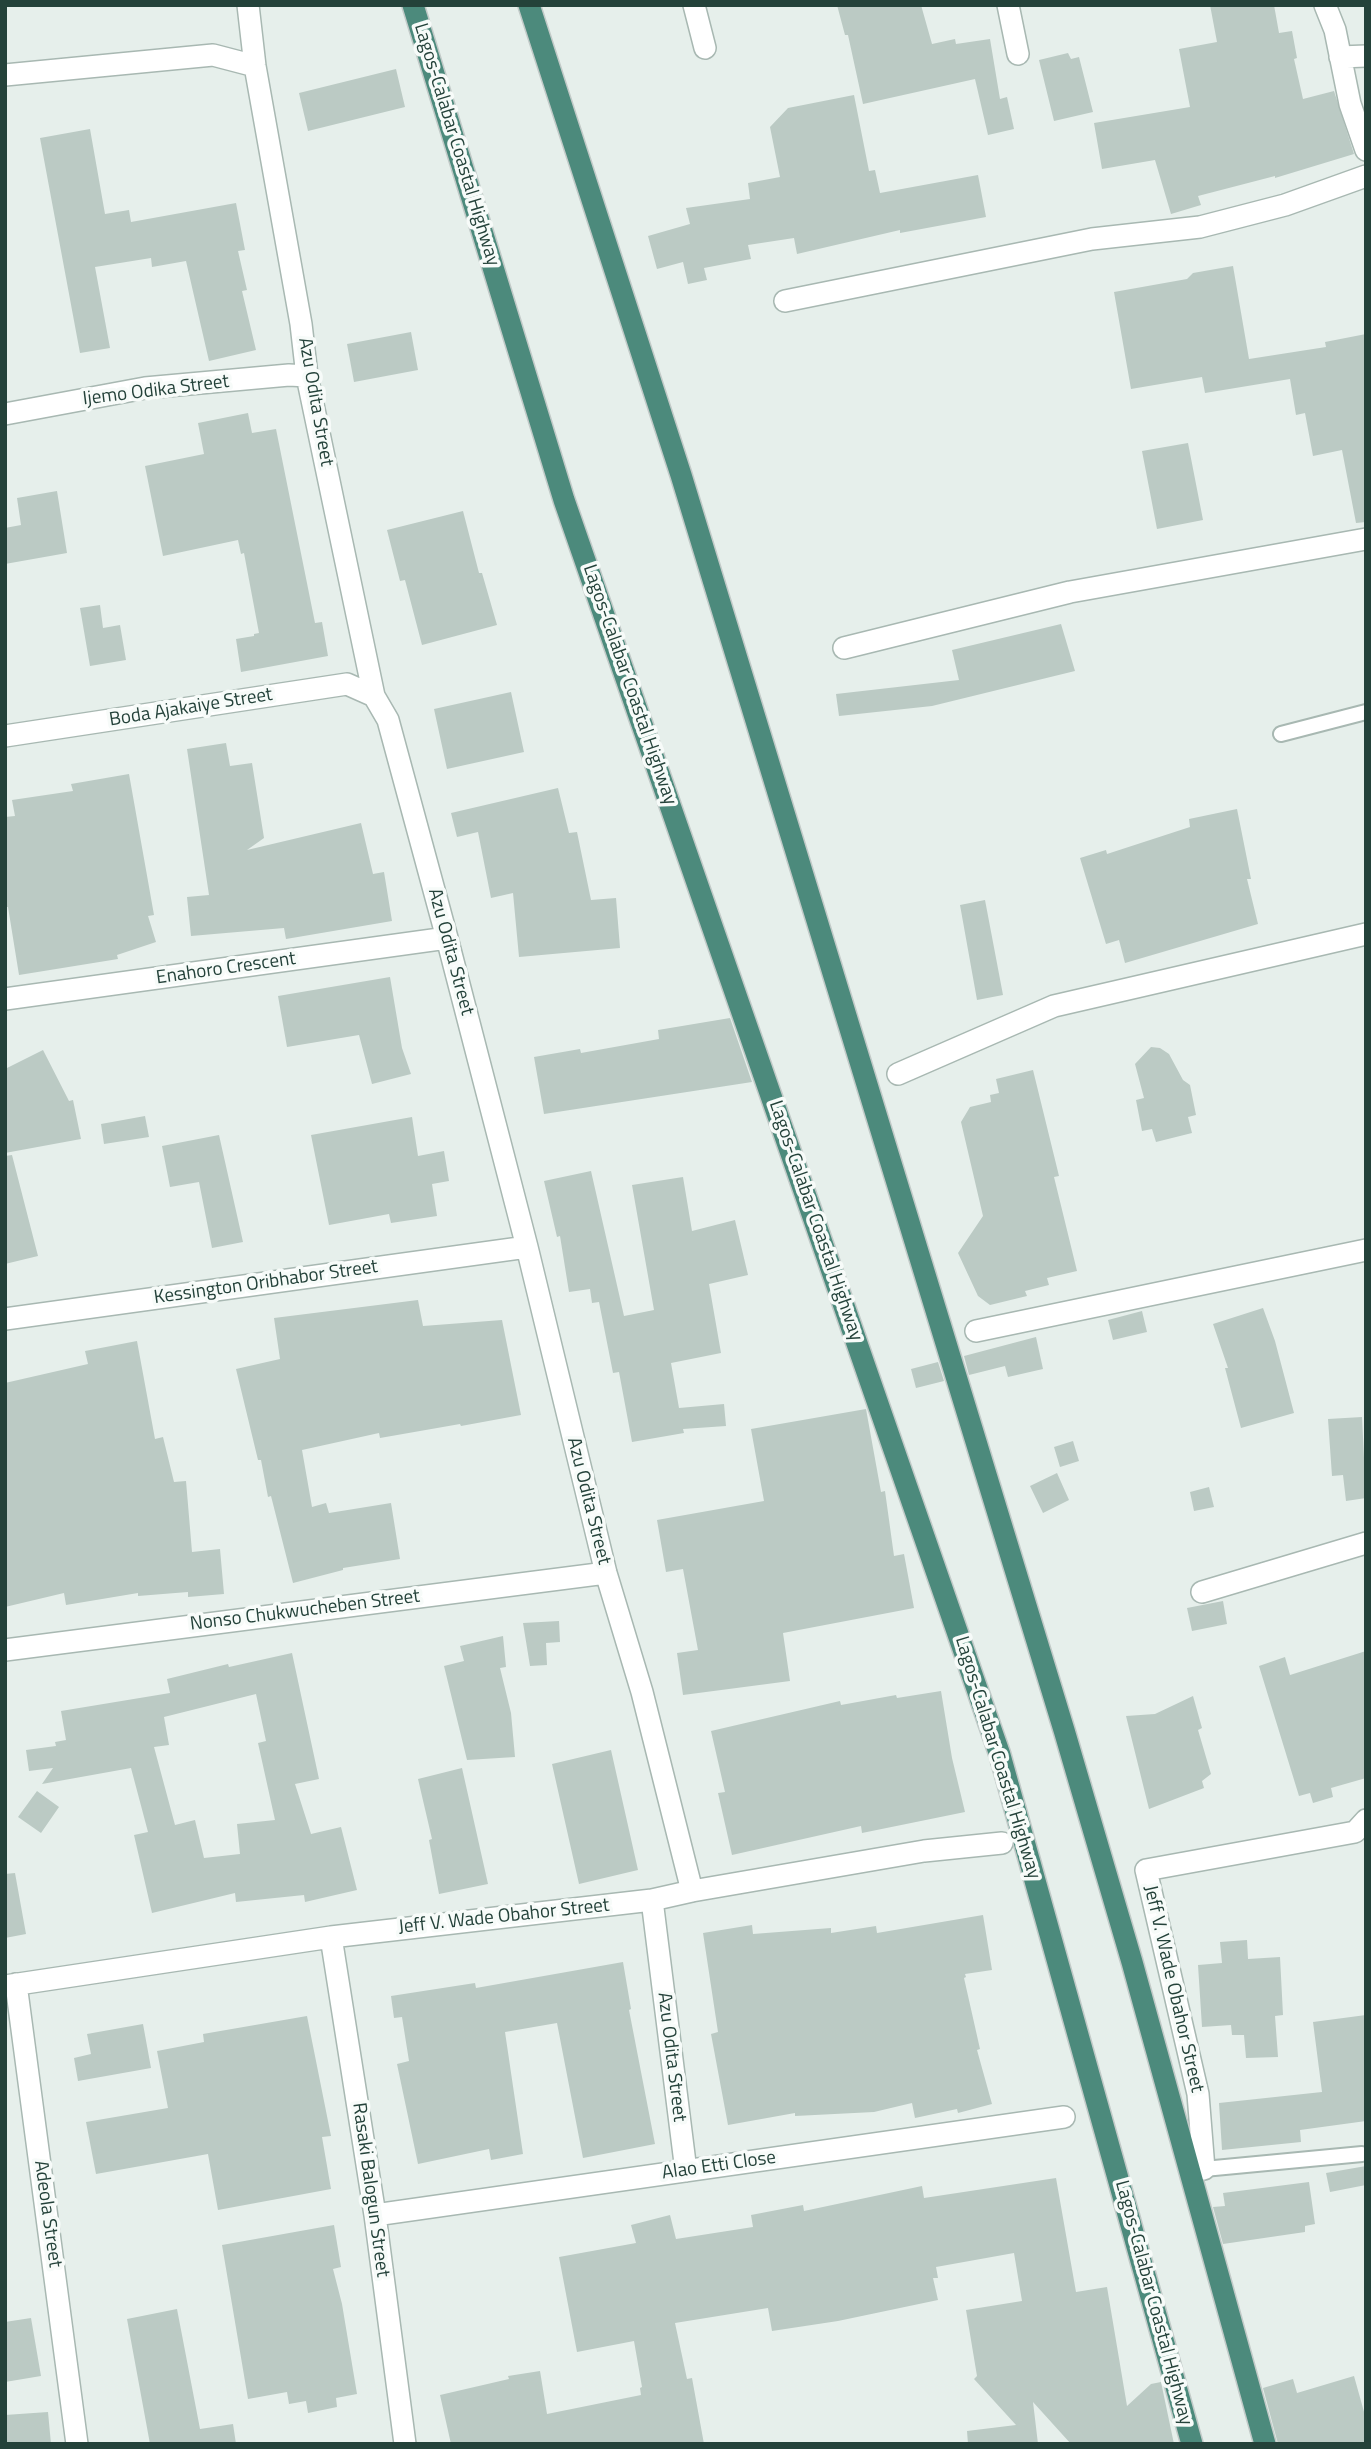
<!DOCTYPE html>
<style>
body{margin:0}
#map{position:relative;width:1371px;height:2449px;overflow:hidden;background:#e6efeb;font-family:"Titillium Web",sans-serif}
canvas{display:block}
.frame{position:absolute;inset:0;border:7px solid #24423a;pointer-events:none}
</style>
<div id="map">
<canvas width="1371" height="2449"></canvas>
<div class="frame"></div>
</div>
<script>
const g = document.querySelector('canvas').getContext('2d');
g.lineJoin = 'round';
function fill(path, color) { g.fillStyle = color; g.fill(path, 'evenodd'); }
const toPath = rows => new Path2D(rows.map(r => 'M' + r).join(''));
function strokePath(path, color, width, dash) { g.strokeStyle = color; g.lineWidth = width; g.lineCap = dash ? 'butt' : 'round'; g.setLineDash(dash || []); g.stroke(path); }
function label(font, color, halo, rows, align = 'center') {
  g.font = font + ' "Titillium Web",sans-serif'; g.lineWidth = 7; g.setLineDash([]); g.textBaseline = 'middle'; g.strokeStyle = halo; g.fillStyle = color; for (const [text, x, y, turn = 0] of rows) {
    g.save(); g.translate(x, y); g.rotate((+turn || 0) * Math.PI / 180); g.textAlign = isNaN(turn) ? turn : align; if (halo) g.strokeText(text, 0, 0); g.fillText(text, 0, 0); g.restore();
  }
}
const building = toPath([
 [837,5,921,5,932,44,955,39,956,44,990,39,1000,99,1007,97,1014,129,988,135,975,79,863,104,848,35,845,35],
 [1210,5,1274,5,1279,33,1292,31,1297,58,1294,59,1303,99,1334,91,1354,154,1275,178,1275,176,1198,196,1201,205,1171,214,1155,160,1102,169,1094,123,1190,107,1179,49,1217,42],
 [1068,53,1071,59,1079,57,1093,112,1054,121,1039,60],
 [396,69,405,107,308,131,299,93],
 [854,95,869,171,875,170,880,193,978,175,986,217,900,233,900,230,797,254,794,238,748,245,751,259,704,268,707,280,688,284,683,262,657,269,648,236,690,224,686,208,750,199,748,183,780,177,770,127,788,108],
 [90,129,105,214,129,210,131,222,236,203,245,250,238,251,247,290,242,291,256,350,209,361,186,261,152,267,151,258,95,267,110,348,80,353,40,138],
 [1233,266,1249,359,1326,347,1325,342,1366,334,1366,522,1356,523,1342,450,1313,456,1305,413,1296,415,1290,379,1205,393,1202,377,1131,389,1114,292,1187,279,1193,273],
 [411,332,418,370,354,382,347,344],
 [248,413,252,433,276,429,315,623,322,622,328,656,241,672,236,639,254,636,254,634,259,633,244,553,241,554,238,540,163,556,145,466,204,454,198,423],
 [1188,443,1203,520,1157,529,1142,451],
 [57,491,67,553,5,564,5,528,21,525,17,498],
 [463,511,479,573,482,573,497,625,422,645,405,580,400,581,387,530],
 [100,605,103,628,120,625,126,660,90,666,80,608],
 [1061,624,1075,671,932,706,839,716,836,694,959,680,952,650],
 [511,692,524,752,447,769,434,709],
 [226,743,230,766,252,763,264,838,247,850,361,823,373,874,384,872,392,921,286,939,284,928,191,936,187,897,209,895,187,749],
 [129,774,154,915,148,916,156,942,117,955,118,959,19,975,8,907,5,907,5,817,15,816,12,800,73,791,71,784],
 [558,788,569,833,577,832,591,900,616,898,620,948,519,957,513,893,491,898,478,832,457,837,451,813],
 [1237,809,1251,879,1247,879,1258,924,1125,963,1119,940,1106,944,1080,858,1106,850,1107,854,1190,827,1189,819],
 [985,900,1003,995,977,1000,960,905],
 [390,977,402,1048,411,1074,372,1084,359,1035,287,1047,278,996],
 [730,1018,752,1082,544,1114,534,1057,580,1049,581,1053,659,1039,658,1030],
 [1151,1047,1160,1048,1169,1054,1183,1080,1190,1085,1196,1115,1188,1117,1192,1133,1156,1142,1152,1129,1142,1131,1136,1100,1144,1098,1135,1064],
 [43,1050,69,1101,73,1100,81,1139,5,1153,5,1069],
 [1033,1070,1059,1176,1054,1177,1077,1271,1047,1278,1049,1285,1025,1291,1027,1296,990,1305,978,1296,958,1253,983,1216,961,1122,970,1107,991,1102,990,1095,999,1093,996,1079],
 [145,1116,149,1137,104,1144,101,1124],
 [412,1117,418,1156,444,1151,449,1181,432,1184,437,1216,391,1223,389,1214,329,1225,311,1135],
 [219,1135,243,1242,212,1248,199,1182,170,1187,162,1146],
 [12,1155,38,1256,5,1264,5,1156],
 [591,1171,624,1316,654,1310,632,1185,683,1177,692,1231,735,1220,748,1275,709,1284,721,1353,671,1363,679,1408,724,1404,726,1426,683,1429,684,1433,632,1442,619,1372,613,1373,599,1302,592,1303,590,1289,569,1292,560,1236,557,1237,544,1181],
 [418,1300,423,1326,502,1320,521,1415,461,1426,460,1424,380,1438,379,1433,302,1450,312,1507,326,1503,329,1513,391,1503,400,1559,343,1568,343,1570,293,1583,271,1496,268,1497,261,1460,258,1460,236,1369,280,1359,274,1318],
 [1263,1308,1275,1341,1294,1413,1241,1428,1225,1368,1228,1368,1213,1324],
 [1142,1311,1147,1332,1113,1340,1108,1320],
 [1036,1337,1043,1369,1008,1377,1005,1366,969,1375,964,1356],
 [137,1341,155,1439,163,1437,174,1482,186,1481,192,1552,220,1549,224,1594,188,1597,188,1592,138,1596,138,1593,66,1605,64,1593,5,1607,5,1383,88,1364,85,1351],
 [938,1362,944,1381,916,1388,911,1369],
 [866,1409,881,1492,885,1491,894,1556,904,1554,914,1608,783,1633,790,1681,683,1695,677,1653,698,1650,683,1569,666,1572,657,1520,764,1501,751,1429],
 [1362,1417,1366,1498,1346,1501,1343,1475,1332,1476,1328,1419],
 [1073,1441,1079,1461,1060,1467,1054,1447],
 [1057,1473,1069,1500,1043,1513,1030,1486],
 [1209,1487,1214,1507,1194,1511,1190,1492],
 [1223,1601,1227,1624,1192,1631,1187,1608],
 [559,1621,560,1642,546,1643,547,1665,530,1666,523,1623],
 [503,1636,506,1667,500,1668,511,1713,515,1757,467,1760,444,1666,464,1661,460,1646],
 [1366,1651,1366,1778,1331,1788,1333,1797,1313,1803,1310,1793,1299,1796,1259,1666,1285,1657,1290,1675],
 [292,1653,319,1779,295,1784,311,1834,341,1827,357,1890,305,1902,304,1895,236,1902,235,1893,152,1913,134,1835,148,1832,131,1768,42,1784,53,1768,29,1771,26,1750,56,1746,55,1742,66,1740,61,1711,170,1693,167,1679,228,1664,229,1667],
 [256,1694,266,1741,258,1743,275,1820,237,1824,240,1854,204,1858,195,1820,175,1825,154,1747,169,1745,164,1717],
 [941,1691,952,1758,965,1812,862,1833,861,1826,732,1855,718,1793,725,1792,711,1731,840,1701,841,1705,896,1695,897,1698],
 [1193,1696,1202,1728,1198,1730,1211,1774,1202,1781,1204,1788,1149,1809,1126,1716,1155,1714],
 [611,1750,638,1870,579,1884,552,1764],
 [462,1768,488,1884,439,1894,429,1840,432,1839,418,1779],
 [37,1791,59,1807,41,1833,18,1817],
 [15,1873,26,1934,5,1938,5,1874],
 [983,1915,992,1970,965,1974,966,1977,964,1978,980,2049,977,2050,992,2104,958,2113,957,2109,915,2118,912,2103,874,2112,795,2116,795,2113,728,2125,711,2034,718,2032,703,1933,752,1925,753,1934,831,1928,831,1933,876,1926,877,1933],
 [1247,1940,1248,1959,1280,1957,1283,2015,1275,2016,1278,2057,1246,2058,1244,2035,1232,2035,1231,2025,1202,2027,1198,1965,1222,1963,1220,1942],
 [623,1962,631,2009,629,2010,655,2144,583,2158,557,2023,505,2032,523,2154,491,2160,489,2149,418,2164,397,2064,409,2061,402,2017,394,2018,391,1996,475,1983,476,1988],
 [1366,2015,1366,2121,1300,2130,1301,2142,1222,2150,1219,2103,1322,2092,1313,2022],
 [307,2016,331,2136,322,2137,331,2189,218,2210,208,2154,96,2174,86,2122,168,2108,157,2051,204,2042,203,2034],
 [143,2024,151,2068,78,2081,74,2058,91,2054,87,2034],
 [1366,2166,1366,2185,1330,2192,1326,2173],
 [1056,2178,1076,2292,1107,2287,1127,2406,1151,2384,1161,2382,1174,2444,1071,2444,1033,2402,1038,2444,968,2444,967,2431,1016,2425,974,2379,977,2376,966,2310,1022,2301,1014,2253,936,2267,938,2278,933,2278,938,2300,838,2321,772,2331,768,2308,675,2323,687,2379,692,2378,704,2444,451,2444,440,2395,509,2379,508,2376,540,2371,547,2414,641,2395,640,2388,642,2387,634,2341,577,2352,559,2257,636,2243,631,2225,670,2215,676,2239,753,2227,751,2215,803,2205,804,2211,922,2186,924,2198],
 [1309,2182,1315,2224,1305,2226,1305,2232,1223,2244,1213,2207,1225,2206,1223,2193],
 [334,2225,341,2267,333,2269,342,2304,357,2394,336,2398,337,2407,308,2413,306,2401,289,2404,287,2392,248,2399,222,2245],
 [177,2309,200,2429,233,2424,236,2444,150,2444,127,2319],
 [31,2318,41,2376,5,2382,5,2322],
 [1354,2376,1366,2419,1366,2444,1278,2444,1263,2388,1293,2379,1297,2393],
 [48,2412,51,2444,5,2444,5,2415]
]);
const service = toPath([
 [1281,734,1366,712],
 [1204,2169,1362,2154]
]);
const minor = toPath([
 [248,5,255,66,301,324,307,376,374,696,388,720,447,938,527,1247,606,1573,642,1692,692,1891],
 [694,5,705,48],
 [1008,5,1018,54],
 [1325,5,1335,30,1350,104,1366,150],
 [1340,57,1366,56],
 [5,75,213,55,255,66],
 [785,301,1092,239,1200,227,1285,205,1366,176],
 [5,414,145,388,289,375,307,376],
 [844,648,1070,592,1366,539],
 [5,736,347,684,374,696],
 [5,999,447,938],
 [898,1074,1054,1006,1366,934],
 [5,1319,527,1247],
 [976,1331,1366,1250],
 [1202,1592,1366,1543],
 [5,1650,606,1573],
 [652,1900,686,2171],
 [331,1937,375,2215,405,2444],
 [16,1984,77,2444],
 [5,1986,331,1937,652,1900,692,1891,924,1851,1002,1843],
 [1204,2169,1198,2094,1146,1870,1355,1832,1366,1820],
 [375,2215,1064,2117]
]);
const trunk = toPath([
 [413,5,564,500,1000,1755,1192,2444],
 [529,5,681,475,1064,1730,1132,1962,1265,2444]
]);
const streetNames = [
 ["Lagos-Calabar Coastal Highway",456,145,73],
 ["Ijemo Odika Street",156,391,-7],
 ["Azu Odita Street",315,402,80],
 ["Lagos-Calabar Coastal Highway",629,685,71],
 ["Boda Ajakaiye Street",191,708,-9],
 ["Azu Odita Street",450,952,75],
 ["Enahoro Crescent",226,969,-8],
 ["Lagos-Calabar Coastal Highway",815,1221,71],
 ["Kessington Oribhabor Street",266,1283,-8],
 ["Azu Odita Street",588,1501,76],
 ["Nonso Chukwucheben Street",305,1611,-7],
 ["Lagos-Calabar Coastal Highway",997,1758,73],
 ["Jeff V. Wade Obahor Street",504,1917,-6],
 ["Jeff V. Wade Obahor Street",1173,1989,77],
 ["Azu Odita Street",671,2057,83],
 ["Alao Etti Close",719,2166,-8],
 ["Rasaki Balogun Street",370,2190,82],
 ["Adeola Street",47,2214,82],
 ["Lagos-Calabar Coastal Highway",1153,2303,75]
];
fill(building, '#bbcac4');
strokePath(service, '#a8b8b2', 18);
strokePath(minor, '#a8b8b2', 24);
strokePath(trunk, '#c2cac8', 24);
strokePath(service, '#fff', 14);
strokePath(minor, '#fff', 21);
strokePath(trunk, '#4c8a7c', 21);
label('19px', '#24423a', '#f7fbf9', streetNames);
</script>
